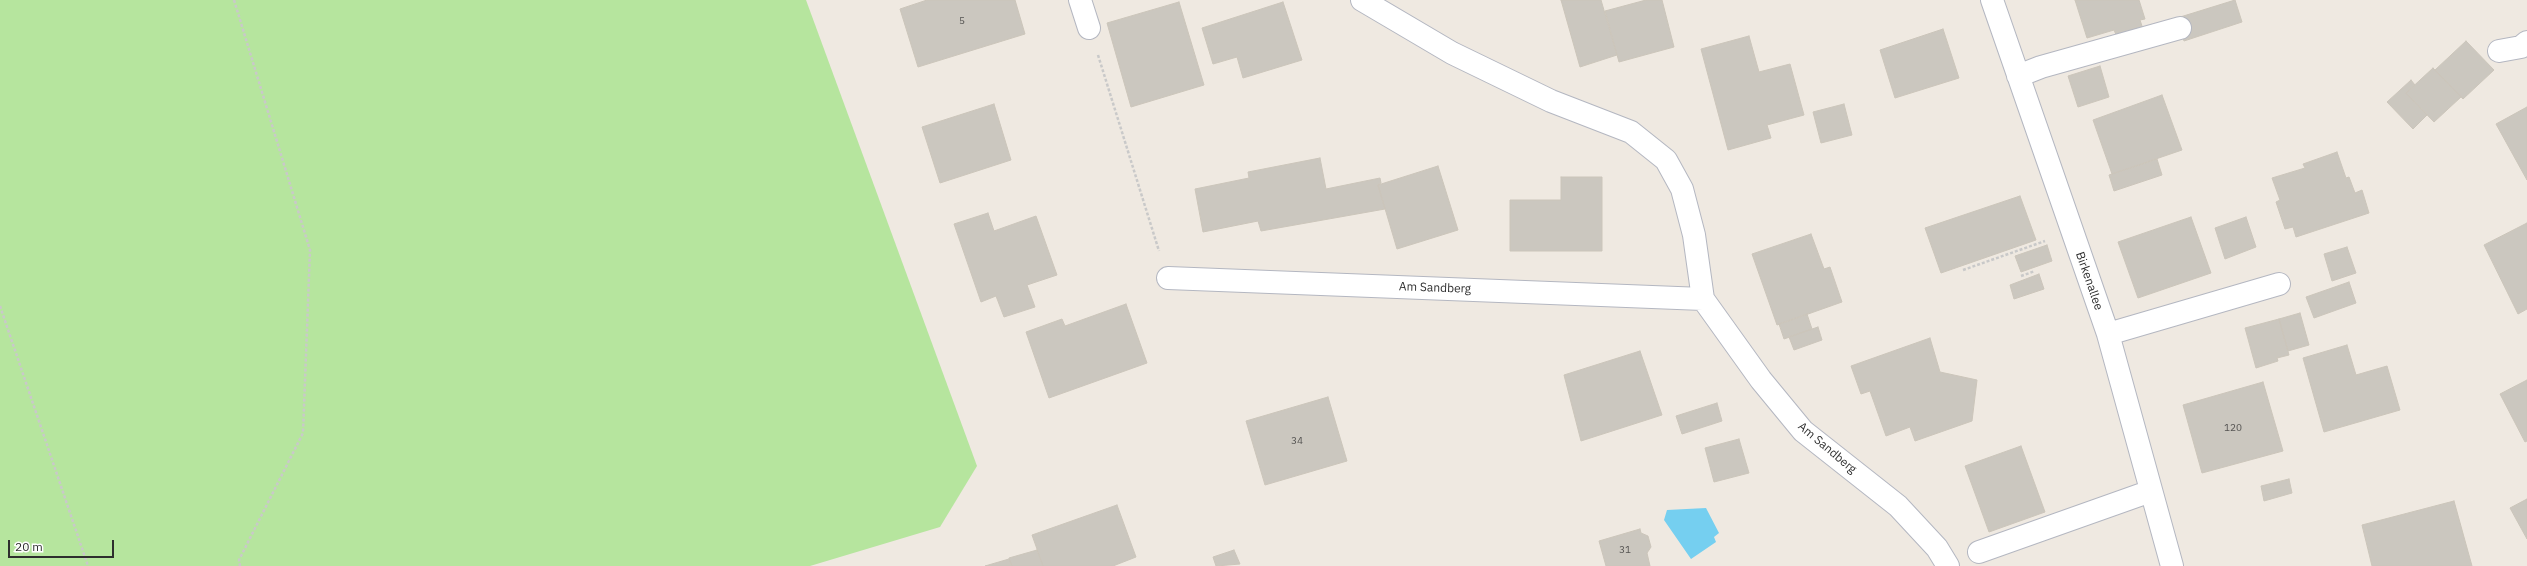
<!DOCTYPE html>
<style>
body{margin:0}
#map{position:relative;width:2527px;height:566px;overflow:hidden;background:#efe9e1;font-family:"IBM Plex Sans",sans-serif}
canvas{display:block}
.scale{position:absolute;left:8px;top:540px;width:106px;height:18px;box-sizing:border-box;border:2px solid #2e2e2e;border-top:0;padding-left:5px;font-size:12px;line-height:14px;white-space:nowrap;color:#2e2e2e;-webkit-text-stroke:3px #fff;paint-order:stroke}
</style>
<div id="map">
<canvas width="2527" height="566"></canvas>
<div class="scale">20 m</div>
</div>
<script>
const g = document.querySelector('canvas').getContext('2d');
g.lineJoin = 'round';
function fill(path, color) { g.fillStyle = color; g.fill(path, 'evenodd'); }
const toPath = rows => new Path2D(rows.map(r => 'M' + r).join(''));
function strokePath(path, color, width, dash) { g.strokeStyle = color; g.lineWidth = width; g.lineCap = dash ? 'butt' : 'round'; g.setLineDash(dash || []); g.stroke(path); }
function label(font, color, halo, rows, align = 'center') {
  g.font = font + ' "IBM Plex Sans",sans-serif'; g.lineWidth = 3.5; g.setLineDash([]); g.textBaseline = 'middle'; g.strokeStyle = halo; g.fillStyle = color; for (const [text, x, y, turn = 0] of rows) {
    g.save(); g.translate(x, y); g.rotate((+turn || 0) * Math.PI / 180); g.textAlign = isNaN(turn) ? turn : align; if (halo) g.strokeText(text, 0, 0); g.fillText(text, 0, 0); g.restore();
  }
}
const green = toPath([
 [0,0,806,0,977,466,940,527,810,566,0,566]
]);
const water = toPath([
 [1706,508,1719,533,1714,537,1716,542,1691,559,1664,520,1667,510]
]);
const building = toPath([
 [927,0,1015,0,1025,34,918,67,900,9,927,0],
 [1561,0,1601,0,1617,55,1580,67,1561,0],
 [1646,0,1662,0,1674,47,1619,62,1605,11,1646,0],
 [2075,0,2139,0,2145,19,2140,20,2143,29,2117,37,2114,30,2087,38,2075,0],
 [2235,0,2242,22,2184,41,2177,18,2235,0],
 [1179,2,1204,85,1131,107,1107,23,1179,2],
 [1283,2,1302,60,1243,78,1237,57,1213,64,1202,28,1283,2],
 [1943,29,1959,78,1895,98,1880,50,1943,29],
 [1749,36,1759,72,1790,64,1804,115,1767,125,1771,138,1728,150,1701,49,1749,36],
 [2466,41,2494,70,2463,99,2435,70,2466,41],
 [2100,66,2109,97,2078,107,2068,76,2100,66],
 [2433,68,2461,97,2434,122,2406,93,2433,68],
 [2411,80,2415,85,2406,93,2427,115,2413,129,2387,102,2411,80],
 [2162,95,2182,150,2112,174,2093,120,2162,95],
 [994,104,1011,160,940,183,922,127,994,104],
 [1844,104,1852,135,1821,143,1813,112,1844,104],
 [2527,107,2527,180,2496,124,2527,107],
 [2337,152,2346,178,2349,177,2355,193,2362,190,2369,213,2296,237,2293,227,2285,229,2276,202,2280,200,2272,178,2305,168,2303,164,2337,152],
 [1320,158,1326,189,1380,178,1381,183,1378,185,1385,209,1261,231,1258,221,1203,232,1195,189,1249,178,1248,172,1320,158],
 [2157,159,2162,175,2114,191,2109,175,2157,159],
 [1438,166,1458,230,1397,249,1378,185,1438,166],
 [1561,177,1602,177,1602,251,1510,251,1510,200,1561,200,1561,177],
 [2020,196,2036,240,1941,273,1925,228,2020,196],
 [988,213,994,231,1036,216,1057,275,1027,285,1035,307,1004,317,996,296,981,302,954,224,988,213],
 [2191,217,2211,273,2138,298,2118,242,2191,217],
 [2246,217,2256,247,2225,259,2215,228,2246,217],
 [2527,223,2527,309,2518,314,2484,245,2527,223],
 [1811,234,1824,269,1830,267,1842,302,1777,325,1752,254,1811,234],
 [2047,245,2052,261,2021,272,2015,256,2047,245],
 [2347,247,2356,273,2332,281,2324,254,2347,247],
 [2039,274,2044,289,2014,299,2010,285,2039,274],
 [2349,282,2356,303,2314,318,2306,297,2349,282],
 [1126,304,1147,363,1049,398,1026,332,1062,319,1065,326,1126,304],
 [2300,313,2309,345,2288,351,2279,319,2300,313],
 [1807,314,1812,329,1784,339,1779,324,1807,314],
 [2279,319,2289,355,2277,358,2278,361,2256,368,2245,328,2279,319],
 [1818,327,1822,340,1794,350,1789,337,1818,327],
 [1930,338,1940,372,1977,380,1972,421,1915,441,1910,427,1886,436,1870,391,1861,394,1851,366,1930,338],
 [2347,345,2356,375,2387,366,2400,410,2324,432,2303,358,2347,345],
 [1640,351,1662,415,1581,441,1564,375,1640,351],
 [2527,380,2527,441,2525,442,2500,394,2527,380],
 [2263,382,2283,451,2202,473,2183,405,2263,382],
 [1328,397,1347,461,1265,485,1246,421,1328,397],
 [1717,403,1722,421,1682,434,1676,416,1717,403],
 [1739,439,1749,473,1714,482,1705,448,1739,439],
 [2021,446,2045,512,1989,532,1965,466,2021,446],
 [2289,479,2292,493,2264,501,2261,486,2289,479],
 [2527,499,2527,539,2510,508,2527,499],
 [2454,501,2472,566,2372,566,2362,525,2454,501],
 [1117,505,1136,557,1113,566,1043,566,1032,535,1117,505],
 [1640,529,1641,533,1648,536,1651,547,1647,553,1650,566,1606,566,1599,541,1640,529],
 [1037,550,1043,566,1012,566,1009,558,1037,550],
 [1234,550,1240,564,1216,566,1213,557,1234,550],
 [1009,559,1012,566,985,566,1009,559]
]);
const path = toPath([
 [234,0,310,250,303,433,239,560,240,566],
 [1098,55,1159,251],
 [1963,270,2045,241],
 [2021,276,2035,271],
 [0,306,88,566]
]);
const minor = toPath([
 [1080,0,1089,28],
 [1362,0,1452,53,1551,101,1631,132,1666,160,1682,189,1694,235,1703,299],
 [1992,0,2108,334,2172,566],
 [2499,51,2521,47,2527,42],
 [2018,76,2041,67,2180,28],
 [1168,278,1703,299,1761,380,1803,431,1898,506,1937,548,1948,566],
 [2108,334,2279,284],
 [1979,552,2151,491]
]);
const numberNames = [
 ["5",962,21],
 ["120",2233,428],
 ["34",1297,441],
 ["31",1625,550]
];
const streetNames = [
 ["Birkenallee",2089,281,71],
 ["Am Sandberg",1435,288,2],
 ["Am Sandberg",1827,448,40]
];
fill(green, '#b6e59e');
fill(water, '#75cff0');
fill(building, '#cbc7bf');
strokePath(building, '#cbc5ba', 1);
strokePath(minor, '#b4b7c1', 24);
strokePath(path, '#c9c9c9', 2.5, [3, 2]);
strokePath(minor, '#fff', 22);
label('10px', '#555452', null, numberNames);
label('12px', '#2e2e2e', '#fff', streetNames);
</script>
